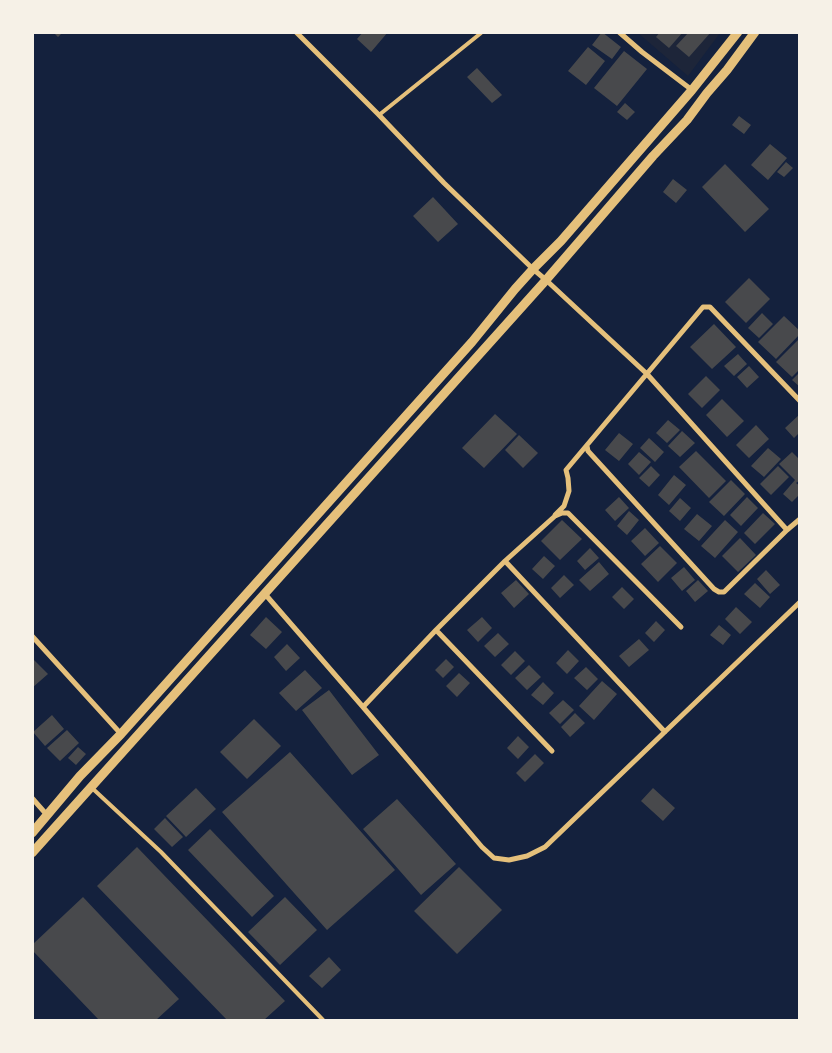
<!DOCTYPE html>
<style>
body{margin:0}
#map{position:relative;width:832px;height:1053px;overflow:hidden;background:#14213d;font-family:Merriweather,serif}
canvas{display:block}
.frame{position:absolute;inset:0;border:34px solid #f6f1e7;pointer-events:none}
</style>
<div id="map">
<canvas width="832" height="1053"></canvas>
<div class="frame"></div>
</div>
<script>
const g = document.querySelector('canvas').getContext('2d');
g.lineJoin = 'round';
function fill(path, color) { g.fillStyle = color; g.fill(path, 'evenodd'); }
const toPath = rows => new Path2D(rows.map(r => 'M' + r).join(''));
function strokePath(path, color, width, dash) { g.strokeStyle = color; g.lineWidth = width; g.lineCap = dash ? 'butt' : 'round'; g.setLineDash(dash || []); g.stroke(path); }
const green = toPath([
 [638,33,720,33,688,76]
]);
const building = toPath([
 [53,32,63,32,58,37],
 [363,32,388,32,371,52,357,39],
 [602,32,621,47,612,59,592,45],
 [660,32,683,32,669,48,656,37],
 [689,32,711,32,689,57,676,46],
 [588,47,605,61,586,85,568,71],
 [624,51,647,69,617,106,594,88],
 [477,68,502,95,492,103,467,77],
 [625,103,635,112,627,120,617,112],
 [739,116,751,125,744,134,732,125],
 [770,144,787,158,768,180,751,165],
 [786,162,793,168,784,177,777,172],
 [725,164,769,209,745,232,702,187],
 [673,179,687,190,676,203,663,192],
 [433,197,458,224,438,242,413,216],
 [749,278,770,299,746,323,725,302],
 [762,313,773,324,759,338,748,328],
 [784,316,800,331,800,334,776,359,758,342],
 [714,324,736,347,712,369,690,347],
 [800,338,800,369,792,377,776,362],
 [738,354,747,364,734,376,724,366],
 [749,366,759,377,747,388,737,377],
 [800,372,800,387,792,380],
 [706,376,720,390,702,408,688,394],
 [722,399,744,421,727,437,706,415],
 [495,414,517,434,484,468,462,448],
 [800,414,800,432,794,438,785,428],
 [668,420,680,430,667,443,656,433],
 [756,425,769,439,749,458,736,445],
 [682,431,695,443,680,457,668,446],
 [619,433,633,444,619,461,605,450],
 [519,435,538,453,523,468,505,450],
 [649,438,664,452,655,462,640,448],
 [768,448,781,459,764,477,751,466],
 [696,451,726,481,709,498,679,467],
 [639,452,651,462,639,475,628,464],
 [792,452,800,460,800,480,796,483,800,486,800,494,792,502,783,494,795,480,779,464],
 [651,466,660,475,649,487,639,478],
 [778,466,789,477,771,495,760,484],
 [674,475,686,485,669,505,658,495],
 [731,480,745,494,724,516,709,502],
 [619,497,629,508,615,521,605,510],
 [747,497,758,508,741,526,730,515],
 [680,498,691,508,680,521,669,511],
 [629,511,639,520,627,535,617,526],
 [763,513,775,524,755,544,744,533],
 [697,514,712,526,699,541,684,529],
 [562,520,582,539,560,560,541,541],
 [725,520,738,532,715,558,701,546],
 [645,528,659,543,645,556,631,541],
 [740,538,756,555,738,572,722,556],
 [660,546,677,563,658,582,641,564],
 [590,548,599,558,585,570,577,561],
 [544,556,555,566,543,579,532,569],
 [599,562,609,574,590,591,579,580],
 [684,567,695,580,682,591,671,578],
 [766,570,780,585,770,594,757,579],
 [564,575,574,585,560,598,551,588],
 [516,580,529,594,514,608,501,593],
 [698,580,708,591,695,602,686,591],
 [755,583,770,597,760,608,744,594],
 [622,587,634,599,624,609,612,597],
 [736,607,752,622,740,634,725,619],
 [266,617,282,632,266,649,250,635],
 [482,617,492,628,478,642,467,630],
 [656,621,665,630,654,642,645,633],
 [719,625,731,635,723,645,710,635],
 [498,633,509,644,495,657,484,646],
 [639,639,649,650,629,667,619,656],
 [287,644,300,658,286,671,274,657],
 [568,650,579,661,567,674,556,663],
 [515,651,525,661,511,675,501,665],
 [32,658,48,674,32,688],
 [446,659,454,667,443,678,435,670],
 [529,665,541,677,527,690,515,678],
 [586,667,598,679,587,690,574,678],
 [305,670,322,688,296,711,279,693],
 [459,673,470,683,457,697,446,686],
 [602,681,617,694,594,720,579,706],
 [543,682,554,693,543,705,531,695],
 [329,690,379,755,352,775,302,710],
 [563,700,574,710,560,724,549,713],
 [575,713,585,723,570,737,561,727],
 [52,715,64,729,45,746,33,732],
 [254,719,281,746,247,779,220,752],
 [67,730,79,743,60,761,47,748],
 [518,736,529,747,518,759,507,748],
 [78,747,86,754,76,765,68,758],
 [290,752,395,870,327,930,222,812],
 [535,754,544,763,525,782,516,773],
 [196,788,216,809,186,837,166,816],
 [653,788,675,808,663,821,641,801],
 [397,799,456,864,421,895,363,829],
 [165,818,183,837,172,847,154,829],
 [210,829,274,896,252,917,188,850],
 [137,847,285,1001,264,1020,227,1020,97,886],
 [459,867,502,910,457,954,414,911],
 [83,897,179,999,156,1020,99,1020,32,950,32,945],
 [285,897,317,930,280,965,248,932],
 [329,957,341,970,322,988,309,976]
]);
const service = toPath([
 [379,115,481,33],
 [92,788,161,852,323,1020]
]);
const minor = toPath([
 [296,32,379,115,444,183,533,269,546,280,647,374,787,530,800,519],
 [619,32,642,52,692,90],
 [555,515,564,506,569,491,568,478,566,470,587,445],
 [787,530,724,592,719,592,714,589,588,451,587,446,587,445,703,307,710,307,800,401],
 [505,561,665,732],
 [265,594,363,707,482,847,494,858,509,860,527,856,545,847,800,602],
 [436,630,552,751],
 [32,636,121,734],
 [363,707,436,630,505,561,555,516,562,513,568,513,681,627],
 [32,798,47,815]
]);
const tertiary = toPath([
 [32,833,80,776,121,734,472,342,515,289,533,269,561,241,692,90,738,32],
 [32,853,546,280,653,156,687,120,707,93,727,70,755,32]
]);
fill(green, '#1d2539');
fill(building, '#48494c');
strokePath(service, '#e5c07b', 4);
strokePath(minor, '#e5c07b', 5);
strokePath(tertiary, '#e5c07b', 9);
</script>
